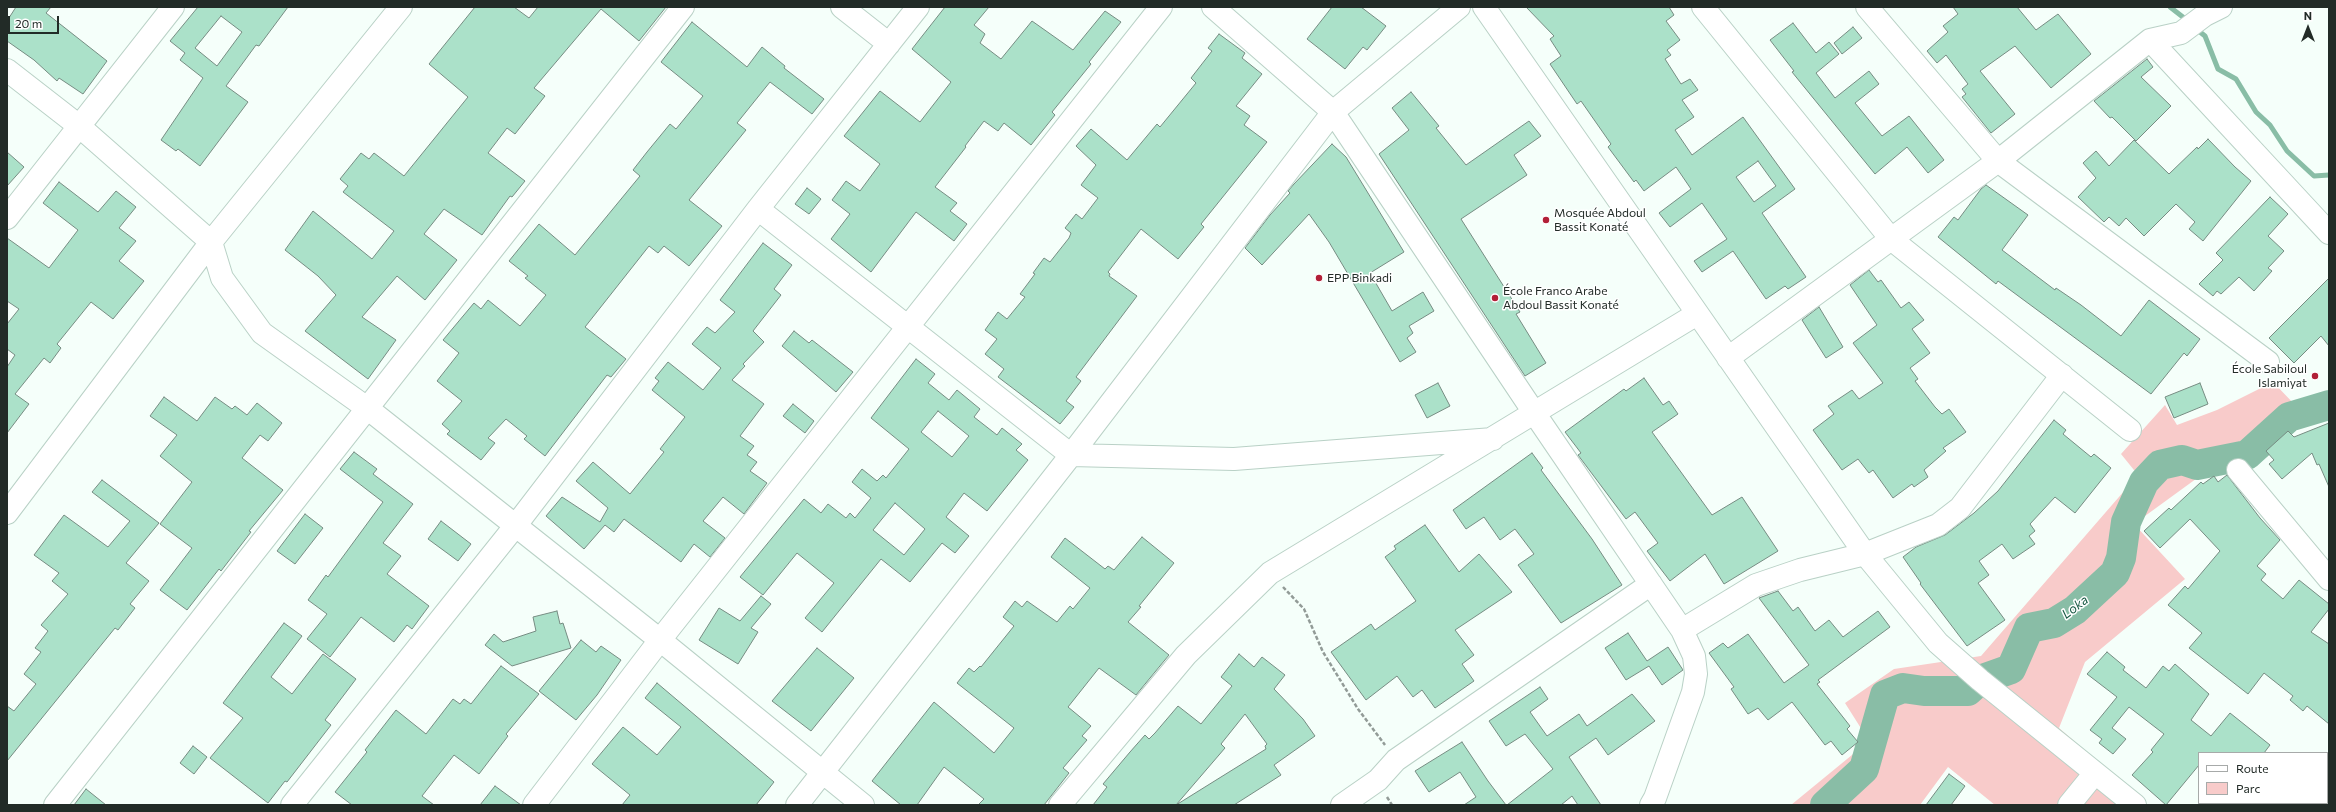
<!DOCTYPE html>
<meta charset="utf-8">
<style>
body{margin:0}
#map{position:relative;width:2336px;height:812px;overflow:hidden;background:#f5fffa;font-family:Commissioner,sans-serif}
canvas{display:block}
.frame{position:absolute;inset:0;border:8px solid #222b27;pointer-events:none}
.legend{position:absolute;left:2198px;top:752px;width:130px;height:52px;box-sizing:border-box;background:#fff;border:1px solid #a7aaa9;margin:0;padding:5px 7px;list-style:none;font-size:12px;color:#222b27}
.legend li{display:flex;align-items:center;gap:8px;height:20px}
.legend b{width:20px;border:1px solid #a7aaa9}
.north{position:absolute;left:2288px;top:8px;width:40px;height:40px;-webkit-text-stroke:3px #fff;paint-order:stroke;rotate:0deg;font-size:11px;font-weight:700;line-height:16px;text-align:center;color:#222b27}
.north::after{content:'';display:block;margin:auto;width:14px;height:18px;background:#222b27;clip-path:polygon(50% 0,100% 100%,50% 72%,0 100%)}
.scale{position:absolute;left:8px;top:16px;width:51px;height:18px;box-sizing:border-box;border:2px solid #222b27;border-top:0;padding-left:5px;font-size:12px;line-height:14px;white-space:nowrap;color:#222b27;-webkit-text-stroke:3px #fff;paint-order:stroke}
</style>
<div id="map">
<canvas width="2336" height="812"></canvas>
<div class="frame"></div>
<ul class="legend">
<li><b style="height:5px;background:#fff"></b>Route</li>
<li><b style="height:11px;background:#f8cbca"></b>Parc</li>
</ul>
<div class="north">N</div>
<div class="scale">20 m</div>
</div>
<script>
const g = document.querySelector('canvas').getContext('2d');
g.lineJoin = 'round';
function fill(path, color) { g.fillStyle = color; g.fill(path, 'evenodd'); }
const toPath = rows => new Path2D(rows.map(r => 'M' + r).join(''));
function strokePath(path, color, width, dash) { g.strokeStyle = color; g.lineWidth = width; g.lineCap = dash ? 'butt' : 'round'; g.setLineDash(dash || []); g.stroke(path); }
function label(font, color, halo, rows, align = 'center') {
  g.font = font + ' Commissioner,sans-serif'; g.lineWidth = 3; g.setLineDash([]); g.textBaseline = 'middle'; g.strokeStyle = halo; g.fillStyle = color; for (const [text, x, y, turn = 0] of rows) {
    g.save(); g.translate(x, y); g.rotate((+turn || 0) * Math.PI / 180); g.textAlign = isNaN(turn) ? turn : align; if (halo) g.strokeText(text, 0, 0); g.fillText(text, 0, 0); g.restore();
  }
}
const green = toPath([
 [2273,382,2296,406,2329,394,2329,412,2222,460,2134,524,2185,579,2085,662,2059,728,2145,802,2142,805,1995,805,1948,767,1920,805,1791,805,1869,741,1845,703,1894,669,1981,656,2138,475,2121,454,2165,405,2177,425,2217,410]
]);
const stream = toPath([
 [2170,7,2188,21],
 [2195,28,2205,36,2218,69,2236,79,2256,112,2270,125,2287,151,2314,176,2329,175]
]);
const river = toPath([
 [1825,805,1864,769,1885,695,1903,688,1924,691,1968,691,1980,680,2011,669,2029,628,2054,623,2075,610,2115,573,2121,558,2126,522,2144,482,2160,465,2182,460,2197,465,2247,455,2289,417,2329,405]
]);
const building = toPath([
 [16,7,51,7,46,13,107,61,83,94,59,78,57,81,34,60,7,41,7,21,16,7],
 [198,7,288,7,259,46,256,45,226,86,248,102,200,166,178,149,176,151,161,140,203,78,180,60,185,53,170,41,198,7],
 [221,16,242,32,217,66,195,48,221,16],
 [475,7,514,7,529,18,538,7,666,7,639,41,601,9,534,88,545,96,515,134,507,128,488,153,525,181,512,197,510,196,482,235,444,209,424,234,457,260,425,300,397,276,362,317,396,340,368,379,305,331,336,295,318,276,285,250,313,211,372,259,394,231,343,192,348,186,340,179,361,153,369,159,374,153,404,176,468,97,429,64,475,7],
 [945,7,989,7,974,25,985,34,980,43,1001,59,1032,21,1073,50,1105,11,1121,22,1089,62,1091,64,1052,112,1055,115,1031,145,1004,123,998,131,984,121,965,146,966,147,935,187,957,203,950,211,967,224,954,241,916,212,871,272,831,239,850,214,832,200,846,181,860,191,880,164,844,136,880,91,920,122,951,82,912,49,945,7],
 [1332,7,1361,7,1386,26,1367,50,1363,47,1345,69,1307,39,1332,7],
 [1526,7,1669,7,1674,15,1666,21,1680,40,1667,50,1671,55,1665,59,1681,84,1690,79,1698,90,1682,100,1694,117,1675,130,1692,155,1743,117,1795,189,1762,213,1806,277,1788,289,1785,286,1766,299,1733,251,1702,272,1694,261,1727,239,1702,203,1670,227,1659,213,1691,189,1676,167,1644,191,1636,180,1634,182,1608,147,1611,144,1581,101,1577,104,1550,64,1561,56,1550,39,1554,36,1526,7],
 [1758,161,1776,186,1754,202,1736,177,1758,161],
 [1953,7,2017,7,2036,30,2058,14,2091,54,2051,88,2015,46,1980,71,2015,114,1991,133,1962,97,1966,94,1962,89,1968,84,1946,55,1937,63,1927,51,1948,32,1943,26,1958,14,1953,7],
 [692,22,747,67,762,47,785,66,784,68,824,99,812,114,770,82,737,123,746,130,689,200,722,226,689,266,664,246,658,253,649,246,585,327,626,359,611,377,607,375,545,456,524,439,527,436,506,419,488,438,495,443,481,460,447,434,450,431,442,424,462,401,437,381,459,353,443,340,474,303,481,309,488,300,520,326,546,295,525,278,528,276,509,261,539,224,575,255,640,176,633,170,647,152,670,124,676,129,703,96,661,62,692,22],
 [1793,23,1816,53,1829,42,1839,54,1816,73,1835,98,1869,71,1879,84,1855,103,1882,136,1909,116,1944,160,1928,173,1907,147,1875,174,1792,72,1794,71,1770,40,1793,23],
 [1853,27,1862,38,1842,54,1834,43,1853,27],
 [1219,34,1245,53,1242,58,1262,74,1236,106,1250,116,1244,125,1267,142,1201,224,1204,227,1178,259,1141,229,1108,272,1110,274,1109,276,1137,296,1076,377,1081,381,1066,401,1074,407,1060,424,998,377,1004,369,985,354,997,339,985,330,998,312,1007,319,1025,297,1020,294,1035,274,1033,273,1044,258,1050,262,1069,238,1071,233,1065,228,1076,214,1082,219,1098,198,1081,185,1096,165,1076,146,1091,129,1127,160,1157,124,1160,127,1196,83,1191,78,1212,51,1208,48,1219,34],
 [2147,59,2153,67,2141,77,2171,106,2136,141,2112,117,2110,118,2094,101,2147,59],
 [1411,92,1439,126,1436,128,1466,165,1529,121,1541,136,1514,155,1527,175,1461,219,1520,312,1516,314,1546,363,1525,376,1379,154,1409,130,1392,108,1411,92],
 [2208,139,2235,167,2251,181,2203,241,2189,229,2195,222,2176,204,2144,236,2126,218,2119,226,2109,217,2104,222,2078,197,2096,178,2083,163,2096,151,2109,166,2134,140,2169,174,2197,147,2198,149,2208,139],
 [1332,144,1346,157,1404,252,1370,273,1392,311,1423,292,1434,311,1409,326,1413,333,1407,338,1416,352,1400,362,1329,242,1309,214,1262,265,1245,248,1270,215,1290,193,1288,191,1294,184,1332,144],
 [7,152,24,167,7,186,7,152],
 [59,182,98,212,116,191,136,207,119,228,136,241,119,261,144,281,113,319,91,302,57,344,61,348,50,363,44,358,15,394,29,404,7,433,7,367,15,355,7,349,7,324,19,309,7,301,7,238,49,268,78,230,43,203,59,182],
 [1986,185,2028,215,2002,250,2055,290,2056,288,2081,305,2121,336,2149,300,2200,339,2187,356,2184,353,2151,394,1998,281,1996,284,1938,237,1954,217,1958,220,1981,189,1986,185],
 [807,188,821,199,809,214,795,204,807,188],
 [2270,197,2288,214,2268,236,2284,251,2268,268,2272,271,2254,291,2239,277,2221,294,2217,291,2213,296,2199,284,2223,260,2216,253,2270,197],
 [763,243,792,265,774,289,781,295,753,331,764,342,743,364,745,366,732,380,764,404,740,436,754,446,747,455,757,462,750,471,767,483,744,514,723,497,703,521,725,538,710,557,694,544,681,562,624,519,614,532,605,525,584,549,546,516,562,497,600,522,608,508,576,481,593,462,630,494,664,452,660,449,685,417,652,390,659,381,655,378,668,362,703,390,721,368,692,344,707,327,715,333,735,312,720,300,763,243],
 [1869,270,1878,282,1881,280,1901,308,1909,302,1924,320,1912,329,1930,353,1910,368,1918,379,1915,381,1935,407,1942,414,1949,409,1966,432,1943,448,1946,451,1924,470,1928,477,1914,487,1912,484,1893,498,1873,470,1869,473,1858,459,1842,470,1813,430,1834,414,1828,406,1852,390,1859,399,1883,383,1853,343,1877,325,1850,285,1869,270],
 [2329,278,2329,346,2321,336,2294,363,2269,338,2329,278],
 [1819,307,1843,347,1826,358,1802,320,1819,307],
 [794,331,809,343,812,340,853,372,836,392,782,346,794,331],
 [916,359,935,374,928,383,949,400,957,390,980,409,974,417,997,435,1002,428,1022,444,1016,450,1028,460,987,511,964,493,946,517,969,536,955,553,942,543,910,582,881,559,822,632,805,618,834,583,797,553,763,595,740,577,804,499,821,513,828,504,846,518,850,513,855,518,871,498,852,482,862,469,877,481,883,475,886,478,909,449,871,418,916,359],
 [938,411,969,436,952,457,921,432,938,411],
 [895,503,925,529,904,555,873,530,895,503],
 [1644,378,1663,405,1669,401,1678,414,1652,432,1712,515,1742,497,1778,551,1724,584,1705,554,1670,581,1647,551,1658,543,1635,512,1626,519,1578,455,1581,453,1565,432,1624,389,1626,391,1644,378],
 [1438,383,1450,406,1427,418,1415,395,1438,383],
 [2200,383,2208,404,2174,418,2165,397,2200,383],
 [164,397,197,421,215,397,232,409,235,406,247,415,257,403,282,423,268,441,260,435,242,458,283,490,249,531,251,532,221,571,219,569,187,610,160,590,192,548,160,524,192,482,160,456,177,435,150,416,164,397],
 [793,404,814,421,805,433,783,416,793,404],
 [2054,420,2066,430,2063,434,2091,457,2094,454,2111,468,2075,513,2055,497,2030,524,2035,531,2029,536,2035,544,2013,559,2002,544,1979,561,1989,575,1978,583,2005,620,1967,646,1920,584,1921,583,1903,557,1916,547,1945,535,1974,513,1998,491,2054,420],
 [2329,423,2329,487,2319,464,2317,465,2312,453,2282,479,2269,464,2274,460,2266,451,2288,431,2294,437,2329,423],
 [354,452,377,469,373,474,413,504,383,543,401,556,387,574,429,606,412,629,407,625,394,642,361,617,330,657,307,639,327,614,308,600,326,575,328,577,383,502,340,469,354,452],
 [1532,453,1543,468,1541,470,1592,539,1622,585,1561,623,1518,565,1534,554,1515,529,1500,540,1484,517,1466,529,1453,510,1532,453],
 [2227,475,2260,518,2280,540,2257,566,2266,574,2261,580,2283,599,2299,580,2329,604,2329,609,2311,632,2329,644,2329,724,2307,706,2303,711,2290,700,2293,696,2264,673,2248,694,2189,648,2202,633,2168,605,2185,586,2188,589,2220,551,2190,519,2160,548,2144,531,2169,508,2171,510,2201,482,2203,484,2214,476,2218,482,2227,475],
 [102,480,159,523,126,563,149,581,130,604,135,608,118,630,115,628,7,761,7,706,14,711,36,684,24,674,41,652,35,648,48,631,41,625,68,594,52,581,59,573,34,555,64,515,108,547,130,521,92,492,102,480],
 [305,514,323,528,295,564,277,551,305,514],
 [441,521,471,544,458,561,428,539,441,521],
 [1425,525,1459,572,1479,554,1512,592,1455,630,1474,655,1462,664,1474,681,1435,708,1422,690,1413,697,1397,676,1366,700,1331,652,1371,624,1375,630,1416,601,1385,557,1396,549,1394,546,1425,525],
 [1142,537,1174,563,1139,606,1141,607,1128,622,1169,655,1136,695,1099,668,1068,707,1091,726,1082,736,1087,740,1063,768,1069,773,1044,805,978,805,984,799,944,767,917,805,901,805,872,781,934,702,994,753,1014,728,957,683,969,668,974,672,980,666,981,667,1014,626,1003,617,1015,601,1022,607,1027,601,1057,622,1070,606,1073,609,1090,588,1051,557,1065,538,1105,569,1108,566,1114,570,1142,537],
 [1778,591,1793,611,1798,607,1815,631,1829,620,1843,637,1878,611,1890,627,1818,680,1820,682,1817,684,1850,726,1847,729,1858,742,1842,755,1831,741,1825,745,1792,702,1768,720,1758,708,1748,714,1731,689,1734,687,1709,653,1723,643,1728,648,1748,634,1784,683,1809,665,1759,598,1778,591],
 [761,596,771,604,751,628,758,632,738,664,699,640,719,608,740,621,761,596],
 [557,611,560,624,563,623,571,648,512,666,485,645,494,634,503,642,536,631,533,617,557,611],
 [284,623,302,636,271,677,292,694,323,654,356,679,325,720,331,725,287,782,285,781,268,803,210,758,243,718,223,703,284,623],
 [1628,633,1647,661,1668,647,1683,670,1662,685,1649,666,1626,680,1605,648,1628,633],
 [581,640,596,652,601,646,621,660,597,695,576,720,539,691,581,640],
 [817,648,854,678,811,731,772,701,817,648],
 [2107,652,2125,667,2123,670,2146,688,2163,666,2169,671,2175,664,2209,694,2191,720,2211,736,2230,713,2270,745,2264,753,2199,753,2199,765,2166,805,2132,775,2153,752,2151,750,2164,734,2129,707,2112,728,2126,739,2113,754,2099,743,2102,739,2090,730,2117,697,2087,674,2107,652],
 [1239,654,1254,667,1262,657,1285,675,1274,689,1303,719,1315,736,1274,765,1281,775,1234,805,1176,805,1266,749,1265,746,1267,744,1245,714,1221,744,1225,748,1176,805,1093,805,1107,787,1103,784,1130,752,1145,735,1149,739,1155,733,1178,706,1201,724,1232,686,1221,677,1239,654],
 [501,666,539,694,506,734,508,736,479,774,454,755,422,796,434,805,352,805,335,792,367,752,365,750,396,710,426,734,453,699,460,704,464,699,471,704,501,666],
 [657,683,774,782,756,805,622,805,630,795,592,764,623,727,657,755,681,727,645,698,657,683],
 [1540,687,1548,699,1530,712,1547,736,1579,714,1587,726,1632,694,1655,721,1608,755,1596,738,1569,757,1601,805,1578,805,1572,796,1561,805,1507,805,1553,769,1525,734,1506,746,1489,721,1540,687],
 [1462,742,1488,781,1506,805,1464,805,1476,797,1460,772,1429,792,1415,771,1462,742],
 [193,746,207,757,194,774,180,763,193,746],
 [1949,774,1965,786,1951,805,1926,805,1949,774],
 [495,786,521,805,480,805,495,786],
 [86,789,106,805,74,805,86,789]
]);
const path = toPath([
 [1283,587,1304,609,1323,652,1358,709,1385,745],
 [1387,797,1392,805]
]);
const minor = toPath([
 [842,7,889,44],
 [1213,7,1333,112,1535,414,1682,630,1694,656,1696,674,1693,692,1655,798,1651,805],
 [1484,7,1865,554,1938,643,1980,680,2135,805],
 [1703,7,1891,239,2130,430],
 [1867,7,1998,161,2268,362],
 [2150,40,2329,233],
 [7,70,79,126,211,242,222,278,262,333,367,408,660,640,863,805],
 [758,209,1071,455,1234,459,1493,439],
 [7,218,173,7],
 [1728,358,1998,161,2150,40,2181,33,2205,15,2221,7],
 [2238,470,2329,579],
 [7,513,211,242,401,7],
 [1682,630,1756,585,1800,570,1865,554,1938,525,1960,508,2062,375],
 [55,805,683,7],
 [292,805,516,525,758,209,918,7],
 [534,805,660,640,1161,7],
 [797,805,1071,455,1333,112,1459,7],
 [1060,805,1186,655,1270,573,1697,314],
 [1342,805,1378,780,1396,760,1651,584],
 [2069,805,2095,773]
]);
const markers = [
 [1546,220,4,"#b21f37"],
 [1319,278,4,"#b21f37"],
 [1495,298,4,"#b21f37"],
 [2315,376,4,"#b21f37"]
];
const poiNames = [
 ["Mosquée Abdoul",1554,213],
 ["Bassit Konaté",1554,227],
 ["EPP Binkadi",1327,278],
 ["École Franco Arabe",1503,291],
 ["Abdoul Bassit Konaté",1503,305],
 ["École Sabiloul",2307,369,"right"],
 ["Islamiyat",2307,383,"right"]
];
const waterNames = [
 ["Loka",2075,607,-37]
];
fill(green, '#f8cbca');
strokePath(stream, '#89bda6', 5);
strokePath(river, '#89bda6', 30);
fill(building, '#abe1c9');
strokePath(building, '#768c82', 1);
strokePath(minor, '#b9d1c6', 24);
strokePath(path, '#929b97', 2.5, [4, 2]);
strokePath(minor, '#fff', 22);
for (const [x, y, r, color] of markers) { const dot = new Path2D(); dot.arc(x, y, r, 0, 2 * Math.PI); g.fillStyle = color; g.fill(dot); strokePath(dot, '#fff', 1.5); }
label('12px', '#222b27', '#fff', poiNames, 'left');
label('italic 13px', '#165842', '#fff', waterNames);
</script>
